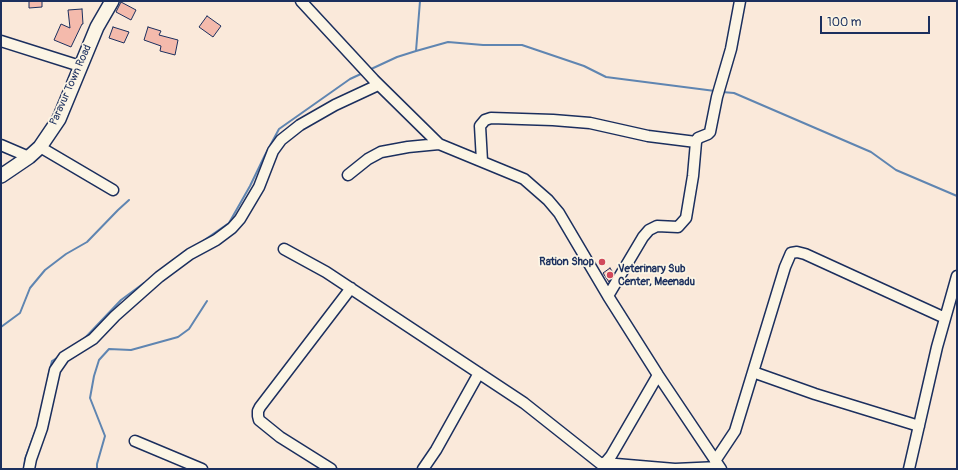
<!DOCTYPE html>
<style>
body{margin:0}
#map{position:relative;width:958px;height:470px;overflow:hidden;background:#fae9da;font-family:Pangolin,sans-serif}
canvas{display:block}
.frame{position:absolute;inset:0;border:2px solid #1b2f5e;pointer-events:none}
.scale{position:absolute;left:820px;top:16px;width:110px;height:18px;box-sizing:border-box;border:2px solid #1b2f5e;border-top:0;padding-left:5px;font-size:12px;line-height:14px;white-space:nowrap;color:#1b2f5e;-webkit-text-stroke:3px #fcf5e5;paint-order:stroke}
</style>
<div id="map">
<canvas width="958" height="470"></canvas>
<div class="frame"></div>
<div class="scale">100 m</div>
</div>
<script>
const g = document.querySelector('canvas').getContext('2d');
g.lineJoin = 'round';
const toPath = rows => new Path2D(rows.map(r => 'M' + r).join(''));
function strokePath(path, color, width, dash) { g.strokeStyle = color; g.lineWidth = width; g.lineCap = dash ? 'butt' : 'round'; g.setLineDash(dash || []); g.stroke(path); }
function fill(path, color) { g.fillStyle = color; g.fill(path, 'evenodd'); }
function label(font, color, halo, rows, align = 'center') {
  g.font = font + ' Pangolin,sans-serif'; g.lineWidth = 3.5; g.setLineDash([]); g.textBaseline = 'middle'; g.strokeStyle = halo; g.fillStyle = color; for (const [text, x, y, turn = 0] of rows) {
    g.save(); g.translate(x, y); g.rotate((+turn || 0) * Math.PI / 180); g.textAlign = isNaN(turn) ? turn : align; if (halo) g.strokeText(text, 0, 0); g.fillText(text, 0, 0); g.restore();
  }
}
const stream = toPath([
 [416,51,448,42,483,45,522,45,584,66,606,77,715,91],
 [369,70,397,57,416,51,420,1],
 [722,92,734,93,871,152,896,170,957,196],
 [203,241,229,223,250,186,265,155,279,129,350,79,363,73],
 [1,327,20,313,30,288,45,270,66,254,87,242,118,210,129,200],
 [83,340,121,300,144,283],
 [48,377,52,361,60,356],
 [24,469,25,459,38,424],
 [97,469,97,464,105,436,90,398,94,376,99,360,109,349,131,350,178,337,189,329,207,301]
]);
const building = toPath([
 [29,1,42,1,42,7,29,8,29,1],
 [121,2,136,10,131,20,116,12,121,2],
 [82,9,83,24,82,24,71,47,54,40,61,24,70,28,68,10,82,9],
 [207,16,221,26,213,37,199,27,207,16],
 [113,27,129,32,124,43,109,38,113,27],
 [148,27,161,31,159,35,178,40,175,55,160,51,161,46,144,40,148,27],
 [610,268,614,274,609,282,603,273,610,268]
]);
const minor = toPath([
 [301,1,374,80,439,144,524,179,548,200,559,213,608,296,658,375,721,469],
 [1,41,80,66],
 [1,145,29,157],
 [40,147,113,190],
 [482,161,480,126,485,120,491,118,553,120,590,123,648,136,696,142],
 [348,175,368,159,381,152,408,147,439,144],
 [284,249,326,272,524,403,601,464,606,462,611,456,658,375],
 [608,296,643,237,649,230,657,226,678,227,686,218,693,176,696,142,698,138,708,134,710,132,717,97,731,49,740,1],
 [753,372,815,394,919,426],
 [135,441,202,469],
 [715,461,735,431,785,267,791,253,797,252,805,254,945,318],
 [604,463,675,469,719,467],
 [29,469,31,459,42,428,55,370,64,357,93,339,115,316,159,277,190,254,216,240,232,228,240,219,259,187,273,151,281,140,300,125,335,105,378,85],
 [331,469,280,437,259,420,258,416,258,411,260,407,351,288],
 [423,469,436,450,479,373],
 [909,469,937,347,957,276]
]);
const major = toPath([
 [1,176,29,157,40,147,59,119,97,27,112,1]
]);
const markers = [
 [602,262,4,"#d1495b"],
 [610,275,4,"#d1495b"]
];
const streetNames = [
 ["Paravur Town Road",71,85,-66]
];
const poiNames = [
 ["Ration Shop",594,262],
 ["Veterinary Sub",618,269,"left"],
 ["Center, Meenadu",618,282,"left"]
];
strokePath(stream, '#5f85b1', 2);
fill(building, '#f4baac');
strokePath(building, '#1b2f5e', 1);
strokePath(minor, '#1b2f5e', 13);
strokePath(major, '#1b2f5e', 16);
strokePath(minor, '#fcf5e5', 10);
strokePath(major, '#fcf5e5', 13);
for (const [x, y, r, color] of markers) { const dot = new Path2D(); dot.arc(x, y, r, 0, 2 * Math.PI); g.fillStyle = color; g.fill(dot); strokePath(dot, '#fcf5e5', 1.5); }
label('11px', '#1b2f5e', '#fcf5e5', streetNames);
label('bold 11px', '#1b2f5e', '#fcf5e5', poiNames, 'right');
</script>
